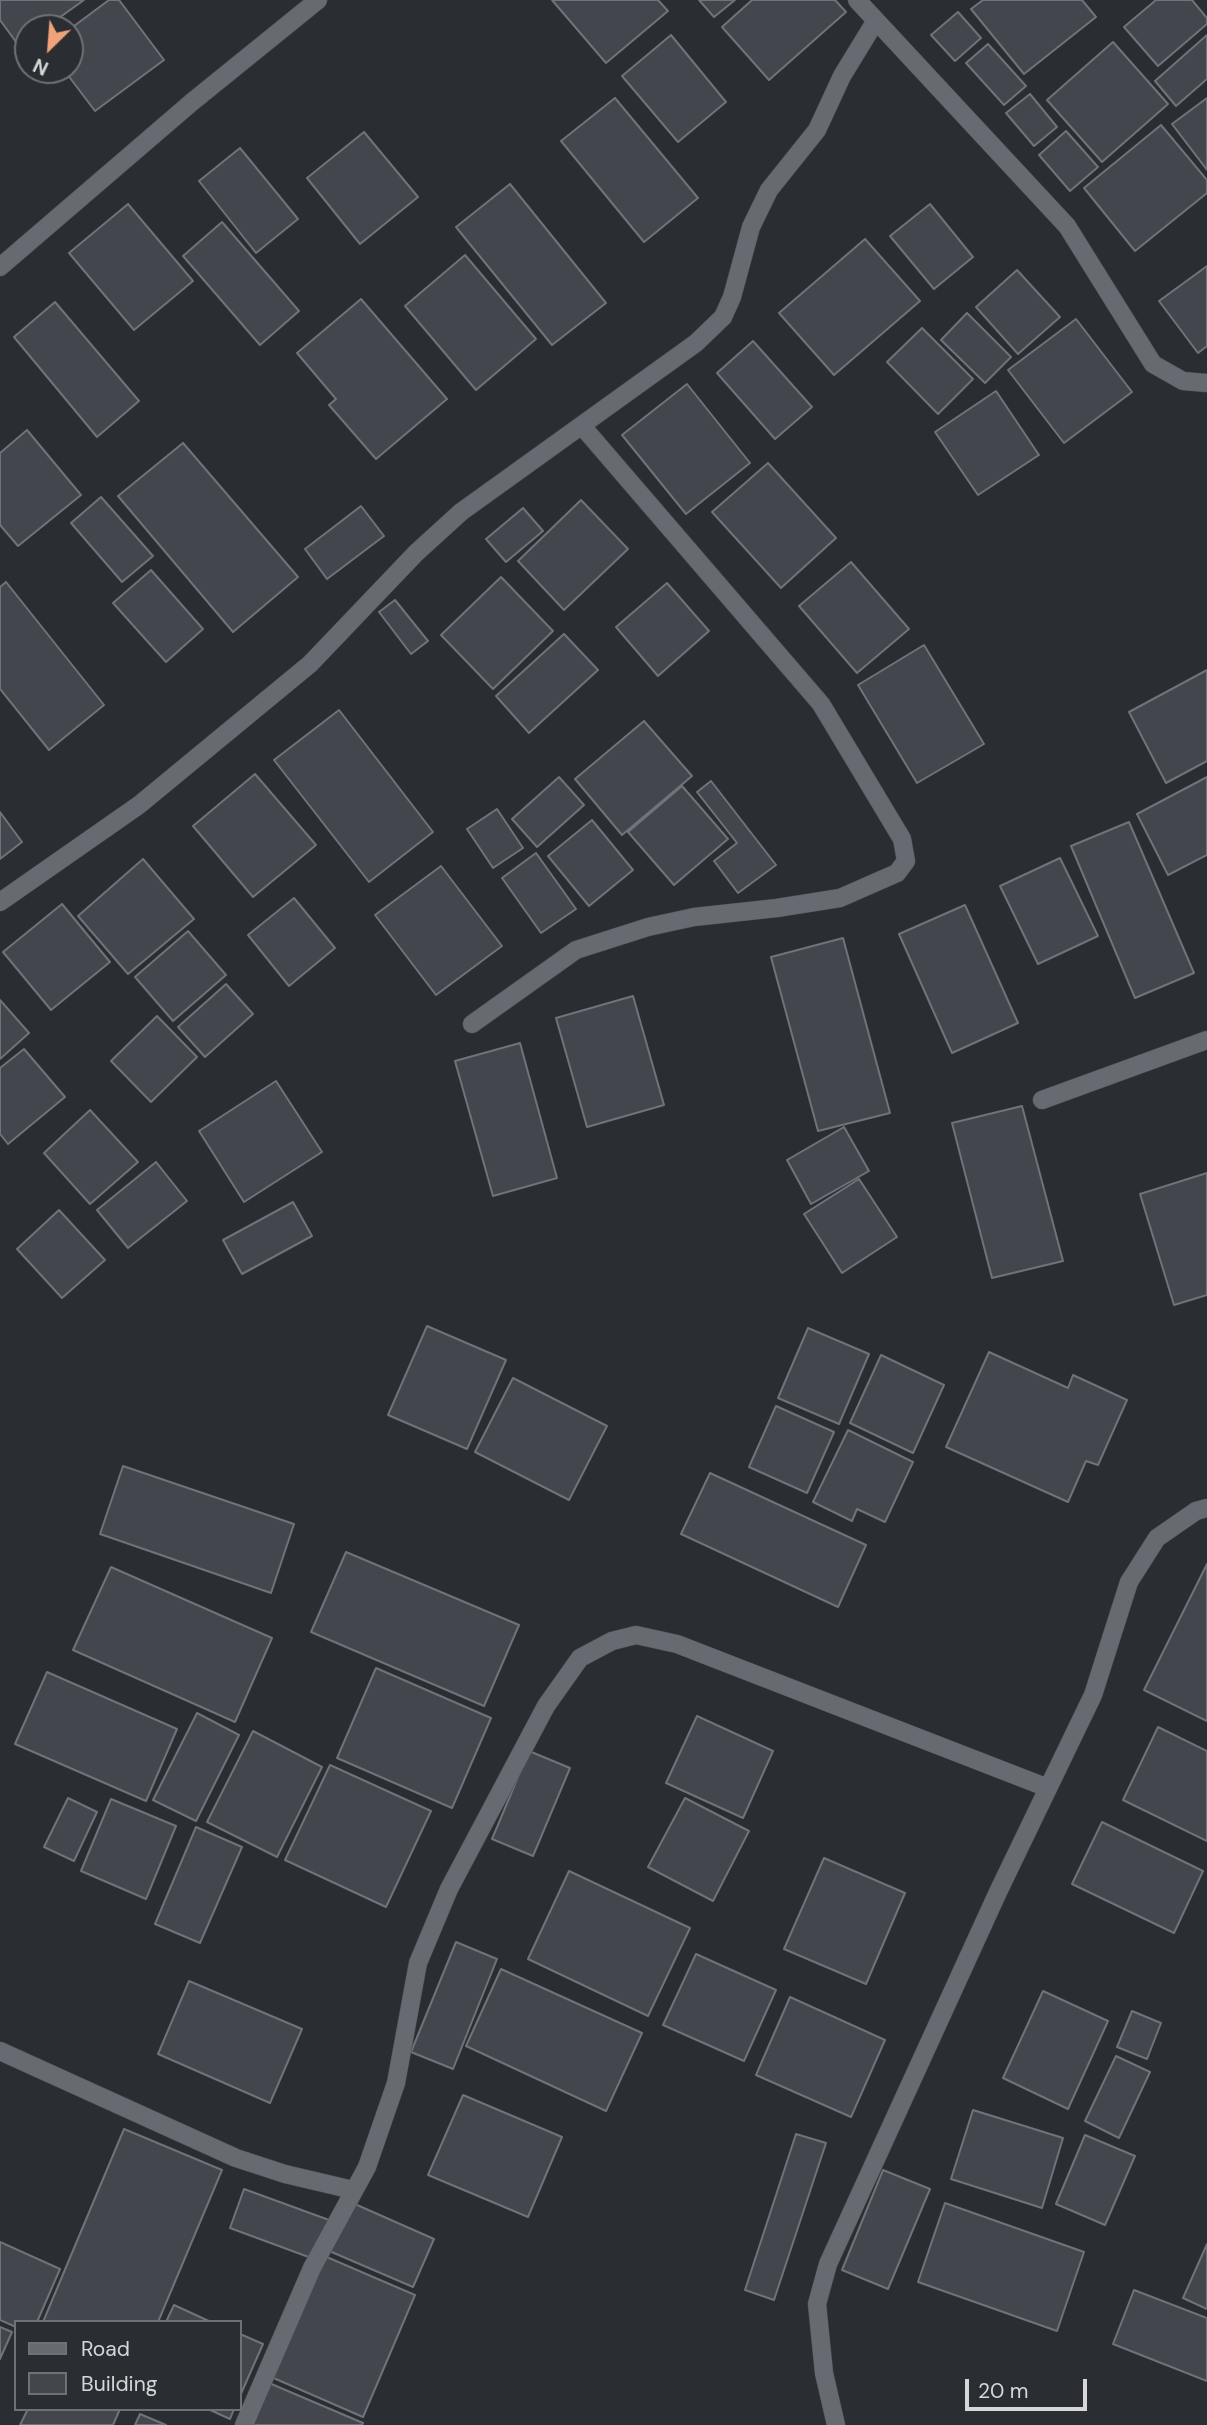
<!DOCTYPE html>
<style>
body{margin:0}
#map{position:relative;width:1207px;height:2425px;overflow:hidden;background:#2a2e33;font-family:"DM Sans",sans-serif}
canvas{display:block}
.legend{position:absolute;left:14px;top:2320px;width:228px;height:91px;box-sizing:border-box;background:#2a2e33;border:2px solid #6e7276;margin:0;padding:9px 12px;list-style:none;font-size:21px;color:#d5d7da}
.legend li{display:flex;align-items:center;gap:14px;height:35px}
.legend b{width:35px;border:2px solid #6e7276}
.north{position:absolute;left:14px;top:14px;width:70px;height:70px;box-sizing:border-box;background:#2a2e33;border:2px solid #6e7276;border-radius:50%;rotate:205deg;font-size:19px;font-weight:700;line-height:28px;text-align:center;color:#d5d7da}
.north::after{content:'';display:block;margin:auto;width:24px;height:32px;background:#f0a279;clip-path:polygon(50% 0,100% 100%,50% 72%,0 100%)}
.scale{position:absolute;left:965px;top:2379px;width:122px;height:32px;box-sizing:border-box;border:4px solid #d5d7da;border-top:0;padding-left:9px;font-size:21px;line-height:24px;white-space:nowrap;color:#d5d7da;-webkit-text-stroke:5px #2a2e33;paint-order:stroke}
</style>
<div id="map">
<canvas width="1207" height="2425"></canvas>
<ul class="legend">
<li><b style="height:9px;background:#676b71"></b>Road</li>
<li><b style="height:19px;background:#43464c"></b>Building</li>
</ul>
<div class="north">N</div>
<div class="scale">20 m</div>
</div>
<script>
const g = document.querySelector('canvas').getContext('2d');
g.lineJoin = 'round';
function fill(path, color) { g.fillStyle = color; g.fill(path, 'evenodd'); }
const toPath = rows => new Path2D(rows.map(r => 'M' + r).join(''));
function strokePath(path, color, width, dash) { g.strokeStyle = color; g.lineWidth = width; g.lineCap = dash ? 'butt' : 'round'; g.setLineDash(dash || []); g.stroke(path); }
const building = toPath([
 [0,0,84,0,45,28,28,28,28,40,19,46,0,20,0,0],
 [109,0,119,0,164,60,95,111,64,70,70,70,70,29,109,0],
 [552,0,658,0,668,11,606,63,552,0],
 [699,0,735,0,714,17,699,0],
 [752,0,835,0,846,12,769,80,722,27,752,0],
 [983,0,1082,0,1096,17,1024,74,971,9,983,0],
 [1156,0,1192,0,1207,18,1207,24,1158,66,1124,27,1156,0],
 [958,12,981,38,955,61,931,35,958,12],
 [671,35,726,102,678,142,622,76,671,35],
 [1207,35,1207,79,1176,106,1155,81,1207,35],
 [1113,42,1168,104,1102,162,1047,100,1113,42],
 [988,44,1026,86,1004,105,966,63,988,44],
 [1030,94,1057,127,1034,146,1006,113,1030,94],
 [615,98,698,198,644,242,561,141,615,98],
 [1207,98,1207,170,1172,124,1207,98],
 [1161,125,1207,180,1207,193,1135,251,1084,188,1161,125],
 [1066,131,1098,167,1070,191,1039,155,1066,131],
 [364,132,418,197,360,244,307,178,364,132],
 [240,148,298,219,256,253,199,181,240,148],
 [510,184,606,303,552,345,456,227,510,184],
 [128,204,193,281,134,330,69,253,128,204],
 [930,204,973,257,934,289,890,236,930,204],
 [222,222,299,311,260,345,183,256,222,222],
 [865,239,920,301,834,375,779,313,865,239],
 [465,255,536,339,476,390,405,306,465,255],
 [1207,266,1207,346,1198,353,1159,301,1207,266],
 [1017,270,1060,317,1018,354,976,307,1017,270],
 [361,299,447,399,376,459,329,405,336,399,297,353,361,299],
 [55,302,139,401,97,437,14,337,55,302],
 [967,313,1011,357,985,383,941,340,967,313],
 [1076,319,1132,392,1064,443,1008,370,1076,319],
 [922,328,973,379,938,414,887,362,922,328],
 [753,341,812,407,775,439,717,373,753,341],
 [687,384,750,463,686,514,622,435,687,384],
 [996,391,1039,455,978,495,935,432,996,391],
 [27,430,81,495,18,546,0,525,0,453,27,430],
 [183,443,298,577,233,632,118,496,183,443],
 [768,463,836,538,781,588,712,512,768,463],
 [101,497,153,556,122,582,71,523,101,497],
 [581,500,628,549,564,610,518,561,581,500],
 [361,506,384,536,327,579,305,549,361,506],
 [523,508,543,531,506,562,486,539,523,508],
 [851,562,909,629,857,673,799,606,851,562],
 [151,570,203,629,166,662,113,603,151,570],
 [501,577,553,631,493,689,441,635,501,577],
 [6,582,104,705,49,750,0,689,0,587,6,582],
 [667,583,709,631,658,676,616,627,667,583],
 [395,600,428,641,411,654,379,612,395,600],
 [564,634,598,670,529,733,496,696,564,634],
 [924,645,984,744,917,783,858,685,924,645],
 [1207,670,1207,761,1166,783,1129,712,1207,670],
 [339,710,433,832,369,882,274,760,339,710],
 [644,721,692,776,622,835,575,779,644,721],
 [255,774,316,845,253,897,193,826,255,774],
 [559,777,584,805,537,847,512,819,559,777],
 [1207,777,1207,855,1168,875,1137,814,1207,777],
 [711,781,776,865,738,893,714,861,737,843,697,792,711,781],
 [682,786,728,839,674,885,628,832,682,786],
 [497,809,523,848,493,868,467,829,497,809],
 [0,812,22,842,0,859,0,812],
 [592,820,633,870,589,906,548,856,592,820],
 [1129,822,1194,973,1135,998,1071,846,1129,822],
 [536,853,576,909,541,933,502,878,536,853],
 [1060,858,1098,936,1038,964,1000,886,1060,858],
 [143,859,194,919,128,974,78,916,143,859],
 [441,866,502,946,436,995,375,915,441,866],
 [294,898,335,948,289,986,248,935,294,898],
 [62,904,110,962,51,1010,3,952,62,904],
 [965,905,1018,1023,952,1053,899,934,965,905],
 [188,931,226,975,173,1021,135,977,188,931],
 [843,938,890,1113,818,1131,771,957,843,938],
 [226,984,253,1014,205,1057,178,1027,226,984],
 [633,996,664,1105,587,1127,556,1018,633,996],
 [0,1000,29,1033,0,1059,0,1000],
 [157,1016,197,1057,151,1102,111,1061,157,1016],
 [520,1043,557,1178,493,1196,455,1061,520,1043],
 [24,1049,65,1097,8,1144,0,1134,0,1068,24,1049],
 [276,1081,322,1152,244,1202,199,1131,276,1081],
 [1022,1106,1063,1261,992,1278,952,1123,1022,1106],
 [90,1110,138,1162,90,1204,44,1153,90,1110],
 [844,1127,869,1171,811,1204,787,1160,844,1127],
 [156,1162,187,1201,128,1248,97,1210,156,1162],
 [1207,1173,1207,1295,1174,1305,1140,1194,1207,1173],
 [859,1179,897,1237,842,1273,804,1214,859,1179],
 [293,1202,312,1236,242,1274,223,1240,293,1202],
 [59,1210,105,1260,62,1298,17,1249,59,1210],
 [427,1326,506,1360,467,1449,388,1415,427,1326],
 [808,1328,869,1354,839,1424,778,1398,808,1328],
 [989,1352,1068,1388,1073,1375,1127,1400,1098,1465,1086,1461,1068,1502,946,1447,989,1352],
 [881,1355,944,1385,913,1453,850,1423,881,1355],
 [513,1378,607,1426,569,1500,475,1452,513,1378],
 [776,1406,834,1432,807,1493,749,1467,776,1406],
 [848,1430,913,1462,885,1522,857,1509,852,1521,813,1502,848,1430],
 [123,1466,294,1524,271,1593,100,1534,123,1466],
 [710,1473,866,1545,838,1607,681,1534,710,1473],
 [346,1552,519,1625,484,1706,311,1632,346,1552],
 [1207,1564,1207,1721,1144,1690,1207,1564],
 [111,1567,272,1638,235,1722,73,1650,111,1567],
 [376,1668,491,1718,452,1808,337,1758,376,1668],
 [47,1672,177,1729,146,1801,15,1744,47,1672],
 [197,1713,239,1735,196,1821,153,1800,197,1713],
 [697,1716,773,1751,743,1818,666,1783,697,1716],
 [1158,1727,1207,1751,1207,1841,1123,1800,1158,1727],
 [253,1731,322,1767,277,1857,207,1822,253,1731],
 [529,1751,570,1768,533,1856,492,1839,529,1751],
 [330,1765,431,1811,386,1907,285,1860,330,1765],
 [68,1798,97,1812,74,1861,44,1847,68,1798],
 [685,1798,749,1831,713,1901,648,1867,685,1798],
 [111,1799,176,1826,146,1899,81,1871,111,1799],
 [1102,1822,1203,1871,1174,1933,1072,1884,1102,1822],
 [196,1827,242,1847,200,1943,155,1924,196,1827],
 [824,1858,905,1893,866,1984,784,1949,824,1858],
 [569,1871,690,1928,648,2016,528,1959,569,1871],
 [456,1942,497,1959,453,2069,411,2052,456,1942],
 [696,1954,776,1990,744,2061,663,2025,696,1954],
 [501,1969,642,2033,606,2111,466,2046,501,1969],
 [189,1981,302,2029,270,2103,158,2054,189,1981],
 [1043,1991,1108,2021,1068,2109,1003,2078,1043,1991],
 [790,1997,885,2040,851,2117,756,2075,790,1997],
 [1132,2011,1161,2023,1147,2059,1117,2047,1132,2011],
 [1116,2056,1150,2072,1119,2138,1085,2121,1116,2056],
 [463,2095,562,2137,528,2217,428,2175,463,2095],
 [973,2110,1063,2138,1042,2208,951,2179,973,2110],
 [124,2129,222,2170,158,2322,43,2322,124,2129],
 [796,2134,826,2143,774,2300,745,2290,796,2134],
 [1085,2135,1135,2156,1105,2225,1056,2204,1085,2135],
 [883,2170,930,2189,888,2289,842,2270,883,2170],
 [244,2189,329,2220,314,2259,230,2228,244,2189],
 [348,2201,434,2239,413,2287,327,2250,348,2201],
 [945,2203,1084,2252,1057,2331,918,2282,945,2203],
 [0,2242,60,2269,37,2322,16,2322,16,2327,0,2320,0,2242],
 [1207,2244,1207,2309,1183,2298,1207,2244],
 [322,2255,415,2295,363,2417,269,2376,322,2255],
 [1134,2290,1207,2318,1207,2381,1113,2344,1134,2290],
 [174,2305,211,2322,166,2322,174,2305],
 [0,2327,12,2332,0,2359,0,2327],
 [240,2334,263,2344,240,2396,240,2334],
 [269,2383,363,2423,362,2425,251,2425,269,2383],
 [28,2409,120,2409,113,2425,20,2425,28,2409],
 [208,2409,234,2409,230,2419,208,2409],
 [140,2414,166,2425,135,2425,140,2414]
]);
const minor = toPath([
 [857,0,1067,226,1153,364,1183,381,1207,383],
 [0,267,192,102,318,0],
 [0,902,139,805,310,664,416,553,461,512,696,343,723,317,732,297,751,227,769,190,817,130,842,76,875,22],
 [472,1024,576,950,648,927,694,917,777,908,840,898,897,873,906,861,902,839,821,704,582,426],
 [1042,1100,1207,1040],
 [0,2051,236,2158,285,2174,353,2190],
 [244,2425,312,2268,367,2167,396,2083,418,1963,449,1889,546,1706,580,1658,612,1641,636,1635,677,1644,1048,1788],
 [836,2425,824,2373,817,2304,828,2264,998,1892,1093,1695,1129,1582,1157,1538,1196,1511,1207,1508]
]);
fill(building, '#43464c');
strokePath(building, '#6f737a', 2);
strokePath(minor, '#494c50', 19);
strokePath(minor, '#676b71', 18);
</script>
